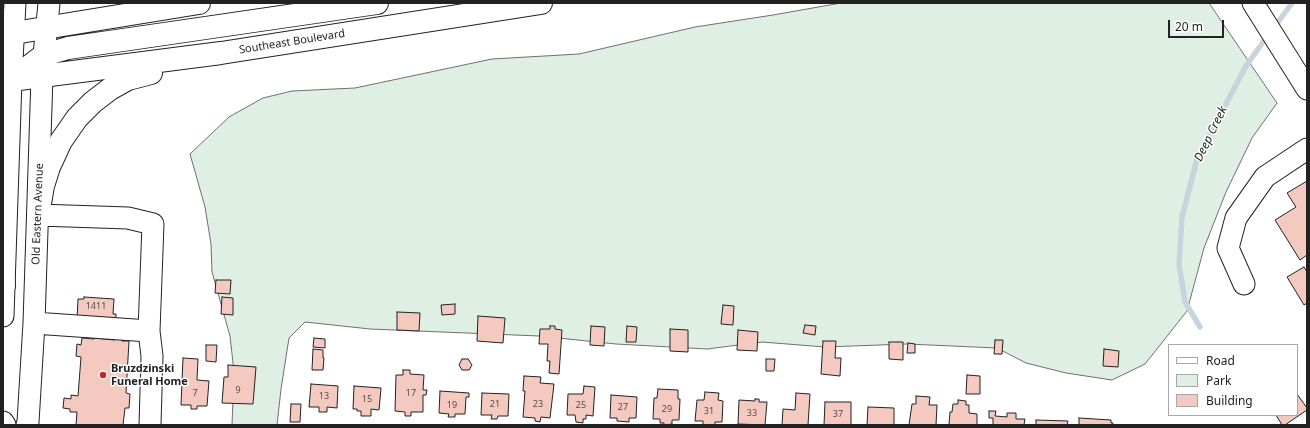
<!DOCTYPE html>
<style>
body{margin:0}
#map{position:relative;width:1310px;height:428px;overflow:hidden;background:#fff;font-family:"Noto Sans",sans-serif}
canvas{display:block}
.frame{position:absolute;inset:0;border:4px solid #222;pointer-events:none}
.legend{position:absolute;left:1168px;top:344px;width:130px;height:72px;box-sizing:border-box;background:#fff;border:1px solid #a7a7a7;margin:0;padding:5px 7px;list-style:none;font-size:12px;color:#222}
.legend li{display:flex;align-items:center;gap:8px;height:20px}
.legend b{width:20px;border:1px solid #a7a7a7}
.scale{position:absolute;left:1168px;top:20px;width:56px;height:18px;box-sizing:border-box;border:2px solid #222;border-top:0;padding-left:5px;font-size:12px;line-height:14px;white-space:nowrap;color:#222;-webkit-text-stroke:3px #fff;paint-order:stroke}
</style>
<div id="map">
<canvas width="1310" height="428"></canvas>
<div class="frame"></div>
<ul class="legend">
<li><b style="height:5px;background:#fff"></b>Road</li>
<li><b style="height:11px;background:#e0efe3"></b>Park</li>
<li><b style="height:11px;background:#f3c9c0"></b>Building</li>
</ul>
<div class="scale">20 m</div>
</div>
<script>
const g = document.querySelector('canvas').getContext('2d');
g.lineJoin = 'round';
function fill(path, color) { g.fillStyle = color; g.fill(path, 'evenodd'); }
const toPath = rows => new Path2D(rows.map(r => 'M' + r).join(''));
function strokePath(path, color, width, dash) { g.strokeStyle = color; g.lineWidth = width; g.lineCap = dash ? 'butt' : 'round'; g.setLineDash(dash || []); g.stroke(path); }
function label(font, color, halo, rows, align = 'center') {
  g.font = font + ' "Noto Sans",sans-serif'; g.lineWidth = 3; g.setLineDash([]); g.textBaseline = 'middle'; g.strokeStyle = halo; g.fillStyle = color; for (const [text, x, y, turn = 0] of rows) {
    g.save(); g.translate(x, y); g.rotate((+turn || 0) * Math.PI / 180); g.textAlign = isNaN(turn) ? turn : align; if (halo) g.strokeText(text, 0, 0); g.fillText(text, 0, 0); g.restore();
  }
}
const green = toPath([
 [841,3,1209,3,1277,103,1252,138,1226,192,1204,248,1187,311,1145,364,1112,380,1066,373,1026,363,997,348,907,344,825,347,762,342,707,349,616,344,539,336,370,329,305,322,289,338,281,389,277,425,232,425,234,372,230,336,212,272,211,244,205,207,190,154,229,117,263,98,292,91,355,88,492,59,579,54,695,27,773,15,841,3]
]);
const stream = toPath([
 [1273,29,1292,3],
 [1200,327,1185,302,1179,264,1182,217,1197,159,1246,66,1268,35]
]);
const building = toPath([
 [1307,181,1307,255,1300,260,1275,220,1296,207,1287,193,1307,181],
 [1304,267,1307,272,1307,303,1304,305,1287,277,1304,267],
 [216,280,231,280,230,294,215,293,216,280],
 [84,297,114,299,113,314,116,314,116,319,77,319,78,299,84,299,84,297],
 [222,297,233,298,233,315,221,314,222,297],
 [455,304,455,314,442,315,441,305,455,304],
 [723,305,734,306,733,325,721,324,723,305],
 [397,312,420,313,419,331,397,330,397,312],
 [478,316,505,318,503,343,477,341,478,316],
 [805,325,816,326,815,335,803,333,805,325],
 [550,326,555,326,555,329,562,330,559,374,549,373,550,361,547,361,548,344,539,344,540,329,550,329,550,326],
 [591,326,605,327,604,346,590,345,591,326],
 [627,326,637,327,636,342,626,342,627,326],
 [670,329,688,330,688,352,670,351,670,329],
 [738,330,758,332,757,351,737,350,738,330],
 [116,336,122,336,122,341,129,341,126,393,130,394,129,408,125,408,123,425,76,425,77,412,70,412,70,409,63,408,64,398,71,399,71,395,78,396,81,357,76,356,77,344,81,345,82,338,94,339,94,338,115,340,116,336],
 [314,338,325,339,325,348,313,347,314,338],
 [995,340,1003,340,1002,354,994,354,995,340],
 [823,341,836,341,835,358,841,358,840,376,821,374,823,341],
 [889,342,903,342,903,360,889,359,889,342],
 [908,343,915,344,915,353,907,353,908,343],
 [206,345,217,345,216,362,206,361,206,345],
 [313,349,323,350,323,358,324,358,323,370,312,370,313,349],
 [1104,349,1119,351,1118,367,1103,366,1104,349],
 [183,358,198,359,197,380,209,381,207,406,197,406,197,409,191,409,191,405,181,405,183,358],
 [462,359,468,359,472,365,469,370,462,370,459,365,462,359],
 [766,359,775,359,774,371,766,371,766,359],
 [228,365,256,367,253,404,222,403,224,377,228,377,228,365],
 [403,370,410,370,410,374,424,375,423,390,427,390,426,395,423,395,423,412,411,412,411,416,405,416,405,412,395,411,396,375,403,375,403,370],
 [967,375,980,376,980,394,966,394,967,375],
 [524,376,541,377,540,383,554,384,550,418,541,417,540,422,535,421,535,418,523,417,525,391,523,391,524,376],
 [311,384,338,386,337,408,327,407,327,412,319,412,319,407,309,407,311,384],
 [354,386,381,388,379,410,371,409,371,416,361,416,361,411,357,411,357,409,353,409,354,386],
 [584,386,595,387,593,416,586,415,586,419,583,419,583,423,576,422,575,415,567,415,568,394,583,394,584,386],
 [658,389,678,390,678,399,680,399,679,420,672,420,672,424,664,425,664,423,660,423,660,419,653,419,654,398,657,398,658,389],
 [440,391,469,393,469,397,466,397,465,414,455,414,455,417,448,417,449,414,439,413,440,391],
 [705,392,719,393,718,400,723,401,722,422,715,422,715,425,703,425,703,421,695,421,697,400,704,400,705,392],
 [482,393,509,394,508,416,498,416,497,419,491,419,492,415,481,415,482,393],
 [796,393,810,394,808,425,782,425,783,409,795,410,796,393],
 [1297,394,1307,408,1307,410,1285,425,1282,425,1276,415,1297,415,1297,394],
 [611,395,637,397,636,418,629,418,629,422,617,421,617,418,610,418,611,395],
 [916,396,930,397,929,405,937,405,936,425,909,425,912,404,916,404,916,396],
 [755,399,759,399,759,402,767,402,765,425,738,424,739,400,755,401,755,399],
 [958,400,966,401,966,405,969,405,969,413,977,414,977,425,949,425,950,412,952,412,953,404,958,404,958,400],
 [825,402,851,402,851,425,824,425,825,402],
 [291,404,301,404,300,422,290,422,291,404],
 [868,407,894,408,894,425,867,425,868,407],
 [989,411,996,411,995,416,1007,417,1007,413,1016,413,1016,419,1025,419,1024,425,993,425,993,418,989,418,989,411],
 [1079,418,1111,420,1111,423,1113,423,1113,425,1079,425,1079,418],
 [1036,420,1068,421,1067,425,1036,425,1036,420]
]);
const minor = toPath([
 [1253,3,1307,89],
 [38,215,128,218,153,224,149,331,152,356,150,425],
 [1244,284,1228,248,1236,218,1265,177,1307,149],
 [3,316,11,80,15,3],
 [34,323,149,331],
 [3,422,5,425],
 [27,425,28,422,34,323,42,76,49,3]
]);
const major = toPath([
 [14,33,199,3],
 [11,80,221,53,541,3],
 [11,80,44,55,68,48,377,3],
 [38,215,43,186,49,167,61,141,77,118,93,102,110,89,128,79,151,73]
]);
const highway = toPath([
 [3,34,14,33],
 [3,81,11,80],
 [3,270,4,286]
]);
const markers = [
 [103,375,4,"#c62828"]
];
const numberNames = [
 ["1411",96,306],
 ["9",238,390],
 ["7",195,393],
 ["17",411,393],
 ["13",324,396],
 ["15",367,399],
 ["21",495,404],
 ["23",538,404],
 ["19",452,405],
 ["25",581,405],
 ["27",623,407],
 ["29",667,409],
 ["31",709,411],
 ["33",752,413],
 ["37",838,414]
];
const streetNames = [
 ["Southeast Boulevard",292,42,-9],
 ["Old Eastern Avenue",38,214,-88]
];
const poiNames = [
 ["Bruzdzinski",111,369],
 ["Funeral Home",111,382]
];
const waterNames = [
 ["Deep Creek",1211,134,-64]
];
fill(green, '#e0efe3');
strokePath(green, '#6f6f6f', 1);
strokePath(stream, '#c7d3dd', 5.5);
fill(building, '#f3c9c0');
strokePath(building, '#222', 1);
strokePath(minor, '#222', 23);
strokePath(major, '#222', 24);
strokePath(highway, '#222', 24);
strokePath(minor, '#fff', 21);
strokePath(major, '#fff', 22);
strokePath(highway, '#fff', 22);
for (const [x, y, r, color] of markers) { const dot = new Path2D(); dot.arc(x, y, r, 0, 2 * Math.PI); g.fillStyle = color; g.fill(dot); strokePath(dot, '#fff', 1.5); }
label('9px', '#564c4a', null, numberNames);
label('11px', '#222', '#fff', streetNames);
label('bold 11px', '#222', '#fff', poiNames, 'left');
label('italic 12px', '#222', '#fff', waterNames);
</script>
